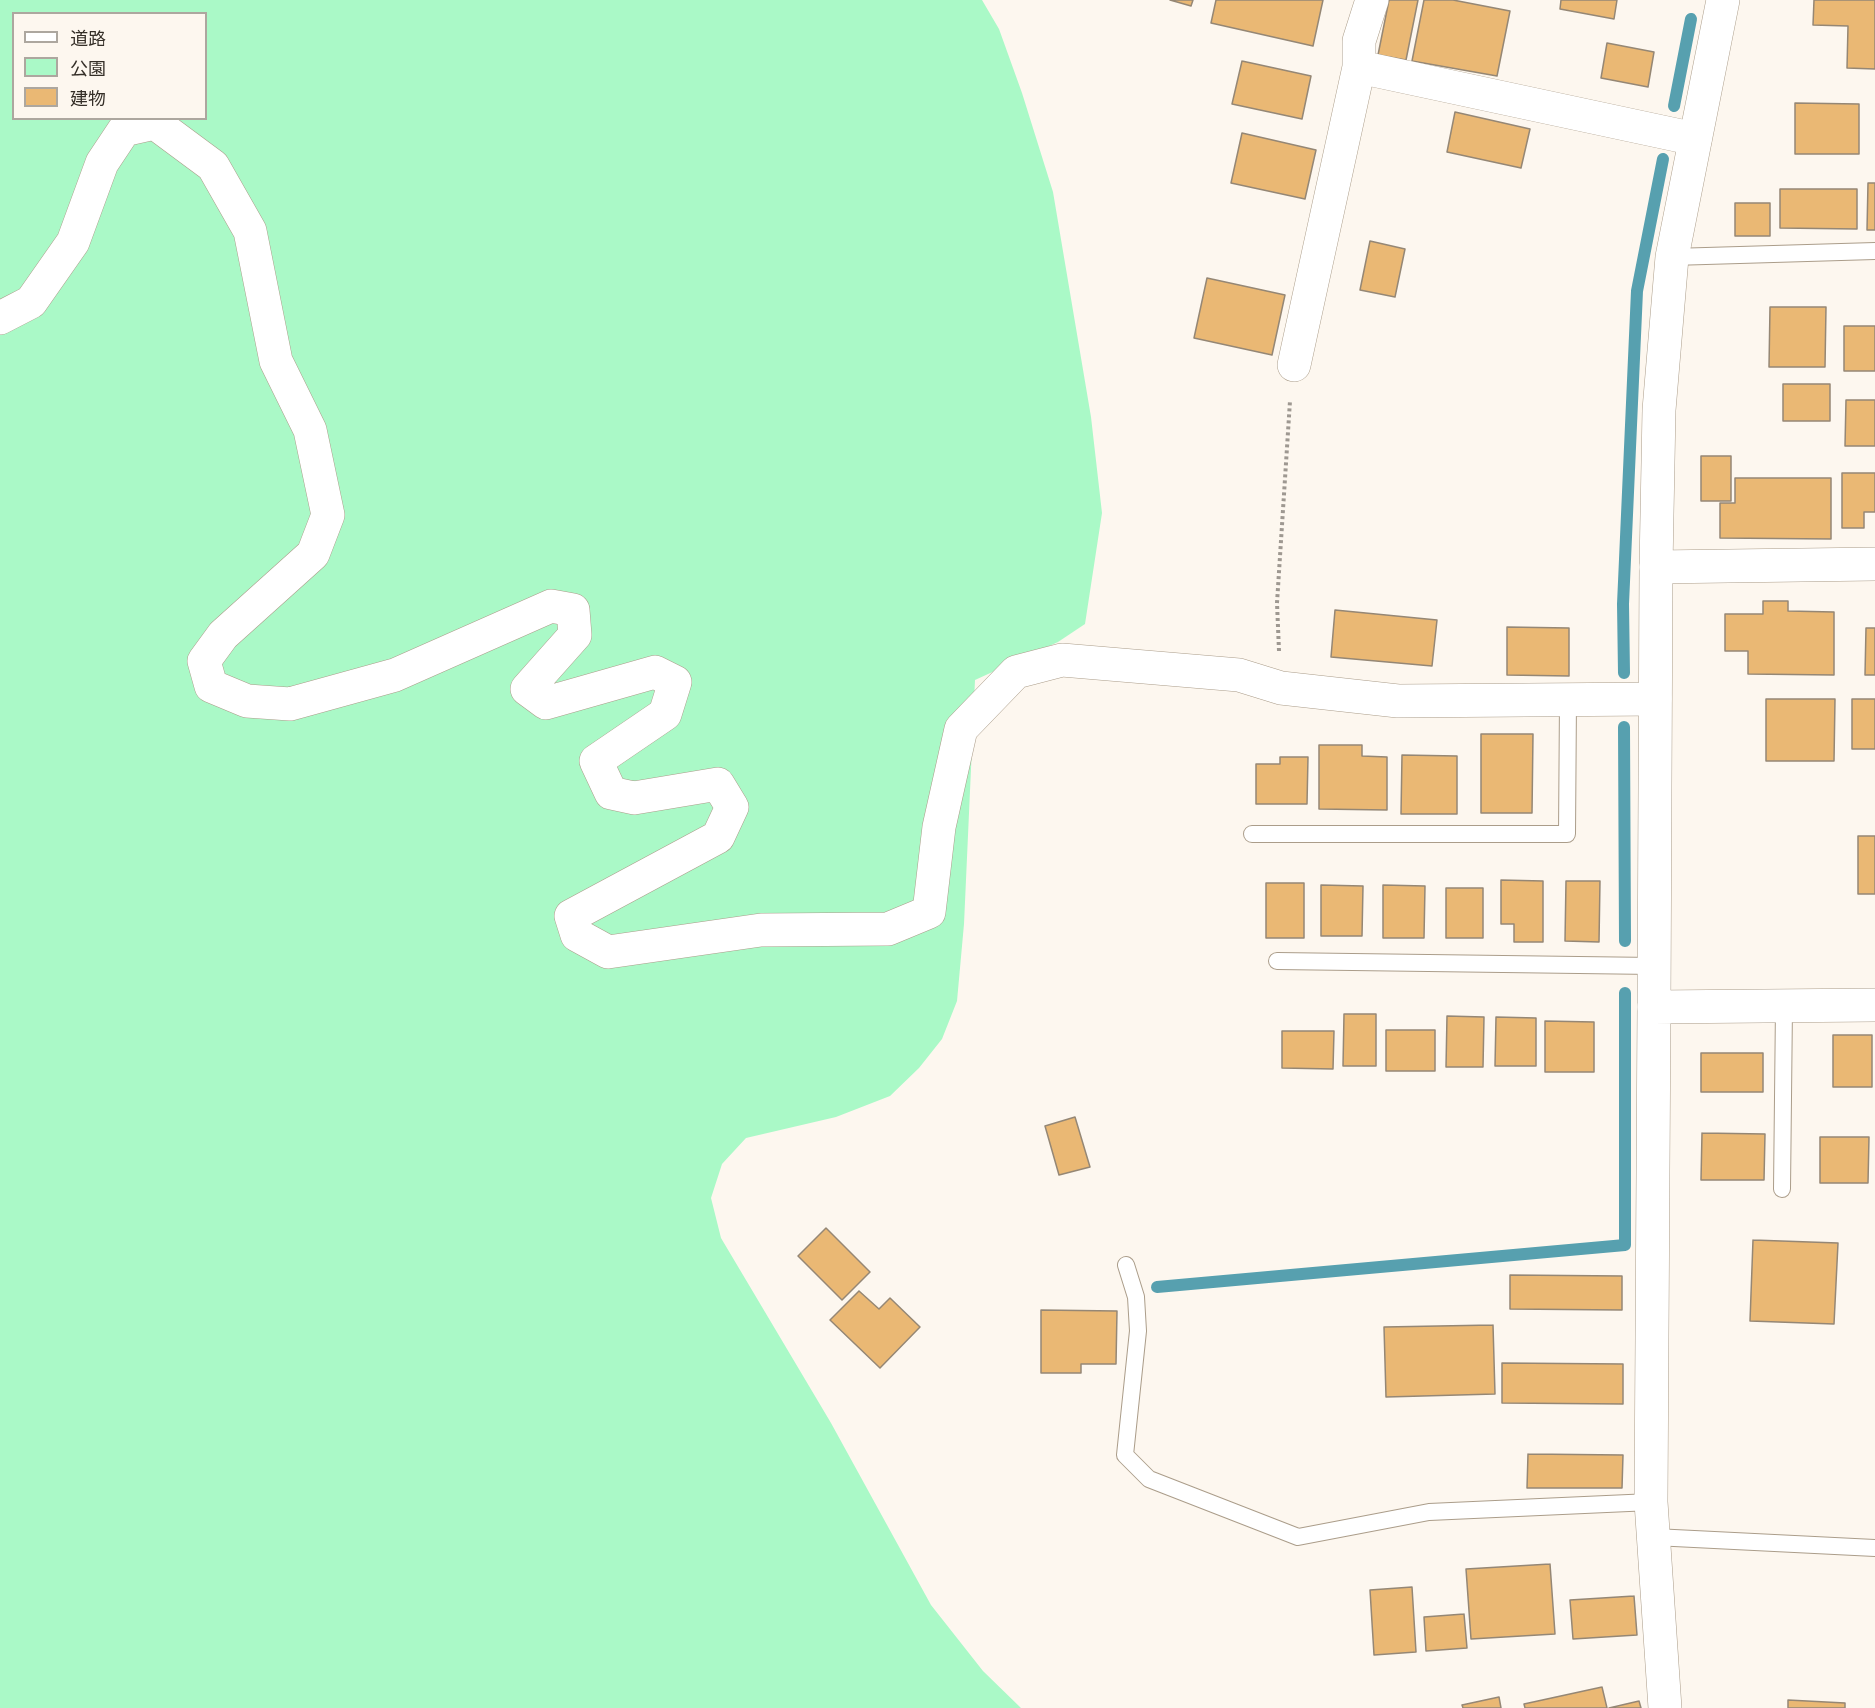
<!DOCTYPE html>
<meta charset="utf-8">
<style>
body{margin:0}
#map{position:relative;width:1875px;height:1708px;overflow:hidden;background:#fdf7ef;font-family:"PT Sans","Noto Sans JP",sans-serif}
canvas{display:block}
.legend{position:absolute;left:12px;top:12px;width:195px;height:108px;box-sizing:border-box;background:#fdf7ef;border:2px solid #ada79f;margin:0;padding:8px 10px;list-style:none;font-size:18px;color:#352f28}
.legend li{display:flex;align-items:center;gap:12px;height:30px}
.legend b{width:30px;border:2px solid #ada79f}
</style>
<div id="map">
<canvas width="1875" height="1708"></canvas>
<ul class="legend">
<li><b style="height:8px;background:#fff"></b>道路</li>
<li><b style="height:16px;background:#aaf9c7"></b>公園</li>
<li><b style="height:16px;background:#eab874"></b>建物</li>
</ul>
</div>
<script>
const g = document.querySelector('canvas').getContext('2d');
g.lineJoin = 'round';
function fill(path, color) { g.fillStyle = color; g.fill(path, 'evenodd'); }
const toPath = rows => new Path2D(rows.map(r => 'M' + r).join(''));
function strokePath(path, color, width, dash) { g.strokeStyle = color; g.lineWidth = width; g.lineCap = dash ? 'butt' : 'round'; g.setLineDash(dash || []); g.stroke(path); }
const green = toPath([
 [0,0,982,0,999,29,1022,93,1053,192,1091,417,1102,513,1085,624,1058,642,975,680,964,924,957,1001,942,1039,919,1068,890,1096,836,1117,746,1138,722,1164,711,1198,721,1238,831,1423,931,1605,983,1671,1021,1708,0,1708],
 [14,14,206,14,206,118,14,118]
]);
const stream = toPath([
 [1674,106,1691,19],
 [1624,673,1623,604,1637,291,1663,159],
 [1624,727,1625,941],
 [1157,1287,1625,1245,1625,993]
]);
const building = toPath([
 [1170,0,1193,0,1191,6,1170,0],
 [1216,0,1323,0,1313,46,1211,23,1216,0],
 [1389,0,1418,0,1406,60,1378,55,1389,0],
 [1424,0,1453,0,1510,11,1497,76,1412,61,1424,0],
 [1561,0,1617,0,1614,19,1560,9,1561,0],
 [1814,0,1875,0,1875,69,1847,68,1848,26,1813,25,1814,0],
 [1607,43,1654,52,1648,87,1601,78,1607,43],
 [1242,61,1311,76,1302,119,1232,104,1242,61],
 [1795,103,1859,104,1859,154,1795,154,1795,103],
 [1455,112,1530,129,1521,168,1447,152,1455,112],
 [1242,133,1316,150,1305,199,1231,183,1242,133],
 [1868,183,1875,183,1875,230,1867,230,1868,183],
 [1780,189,1857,189,1857,229,1780,228,1780,189],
 [1735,203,1770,203,1770,236,1735,236,1735,203],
 [1370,241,1405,249,1395,297,1360,290,1370,241],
 [1207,278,1285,295,1272,355,1194,338,1207,278],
 [1770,307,1826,307,1825,367,1769,367,1770,307],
 [1844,326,1875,326,1875,371,1844,371,1844,326],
 [1783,384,1830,384,1830,421,1783,421,1783,384],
 [1846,400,1875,400,1875,446,1845,446,1846,400],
 [1701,456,1731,456,1731,501,1701,501,1701,456],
 [1842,473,1875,473,1875,512,1864,512,1864,528,1842,528,1842,473],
 [1735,478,1831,478,1831,539,1720,538,1720,503,1735,503,1735,478],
 [1763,601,1788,601,1788,611,1834,612,1834,675,1748,674,1748,651,1725,651,1725,614,1763,614,1763,601],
 [1335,610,1437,620,1432,666,1331,657,1335,610],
 [1507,627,1569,628,1569,676,1507,675,1507,627],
 [1866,628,1875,628,1875,675,1865,675,1866,628],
 [1766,699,1835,699,1834,761,1766,761,1766,699],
 [1852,699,1875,699,1875,749,1852,749,1852,699],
 [1481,734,1533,734,1532,813,1481,813,1481,734],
 [1319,745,1362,745,1362,756,1387,757,1387,810,1319,809,1319,745],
 [1402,755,1457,756,1457,814,1401,814,1402,755],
 [1280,757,1308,757,1307,804,1256,804,1256,764,1280,764,1280,757],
 [1858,836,1875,836,1875,894,1858,894,1858,836],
 [1501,880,1543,881,1543,942,1514,942,1514,924,1501,924,1501,880],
 [1566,881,1600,881,1599,942,1565,941,1566,881],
 [1266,883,1304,883,1304,938,1266,938,1266,883],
 [1321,885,1363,886,1362,936,1321,936,1321,885],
 [1383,885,1425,886,1424,938,1383,938,1383,885],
 [1446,888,1483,888,1483,938,1446,938,1446,888],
 [1344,1014,1376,1014,1376,1066,1343,1066,1344,1014],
 [1447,1016,1484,1017,1483,1067,1446,1067,1447,1016],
 [1496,1017,1536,1018,1536,1066,1495,1066,1496,1017],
 [1545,1021,1594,1022,1594,1072,1545,1072,1545,1021],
 [1386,1030,1435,1030,1435,1071,1386,1071,1386,1030],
 [1282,1031,1334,1031,1333,1069,1282,1068,1282,1031],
 [1833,1035,1872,1035,1872,1087,1833,1087,1833,1035],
 [1701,1053,1763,1053,1763,1092,1701,1092,1701,1053],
 [1075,1117,1090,1167,1059,1175,1045,1126,1075,1117],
 [1702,1133,1765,1134,1764,1180,1701,1180,1702,1133],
 [1820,1137,1869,1137,1868,1183,1820,1183,1820,1137],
 [826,1228,870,1272,842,1300,798,1256,826,1228],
 [1753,1240,1838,1243,1834,1324,1750,1321,1753,1240],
 [1510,1275,1622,1276,1622,1310,1510,1309,1510,1275],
 [859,1291,879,1309,890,1298,920,1327,880,1368,830,1320,859,1291],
 [1041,1310,1117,1311,1116,1364,1081,1364,1081,1373,1041,1373,1041,1310],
 [1493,1325,1495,1394,1386,1397,1384,1327,1493,1325],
 [1502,1363,1623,1364,1623,1404,1502,1403,1502,1363],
 [1528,1454,1623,1455,1622,1488,1527,1488,1528,1454],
 [1550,1564,1555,1634,1471,1639,1466,1569,1550,1564],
 [1412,1587,1416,1652,1374,1655,1370,1590,1412,1587],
 [1634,1596,1637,1635,1573,1639,1570,1600,1634,1596],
 [1464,1614,1467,1648,1426,1651,1424,1617,1464,1614],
 [1602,1687,1607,1708,1525,1708,1524,1704,1602,1687],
 [1499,1697,1501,1708,1463,1708,1462,1705,1499,1697],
 [1788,1700,1845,1703,1845,1708,1788,1708,1788,1700],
 [1639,1701,1641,1708,1609,1708,1639,1701]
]);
const path = toPath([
 [1279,651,1277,603,1290,401]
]);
const service = toPath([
 [1672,257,1875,251],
 [1252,834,1567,834,1568,700],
 [1277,961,1654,966],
 [1782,1189,1784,1006],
 [1126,1265,1136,1297,1138,1331,1125,1455,1149,1479,1298,1537,1429,1512,1651,1502],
 [1654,1537,1875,1548]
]);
const minor = toPath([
 [1372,0,1359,41,1359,67,1695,139],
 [0,318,31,302,73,242,102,163,124,130,155,123,213,166,250,231,276,361,310,430,328,515,313,554,223,635,204,661,211,686,247,701,290,704,395,675,551,606,573,610,575,635,527,689,546,703,655,672,675,682,665,714,596,761,611,793,634,798,718,784,732,807,718,837,571,916,577,935,608,952,761,930,888,929,929,912,939,827,961,729,1016,672,1062,660,1239,675,1281,688,1398,701,1655,699],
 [1294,365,1359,67],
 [1656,567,1875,564],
 [1665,1708,1651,1502,1654,1007,1875,1005]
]);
const tertiary = toPath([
 [1654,1007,1656,567,1659,410,1672,257,1723,0]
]);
fill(green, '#aaf9c7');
strokePath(stream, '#57a0af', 12);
fill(building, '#eab874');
strokePath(building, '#958775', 1.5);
strokePath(service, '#ab9d8a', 18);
strokePath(minor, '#ab9d8a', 34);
strokePath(tertiary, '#ab9d8a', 34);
strokePath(path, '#9e9891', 4, [3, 3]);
strokePath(service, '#fff', 16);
strokePath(minor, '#fff', 33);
strokePath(tertiary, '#fff', 33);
</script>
